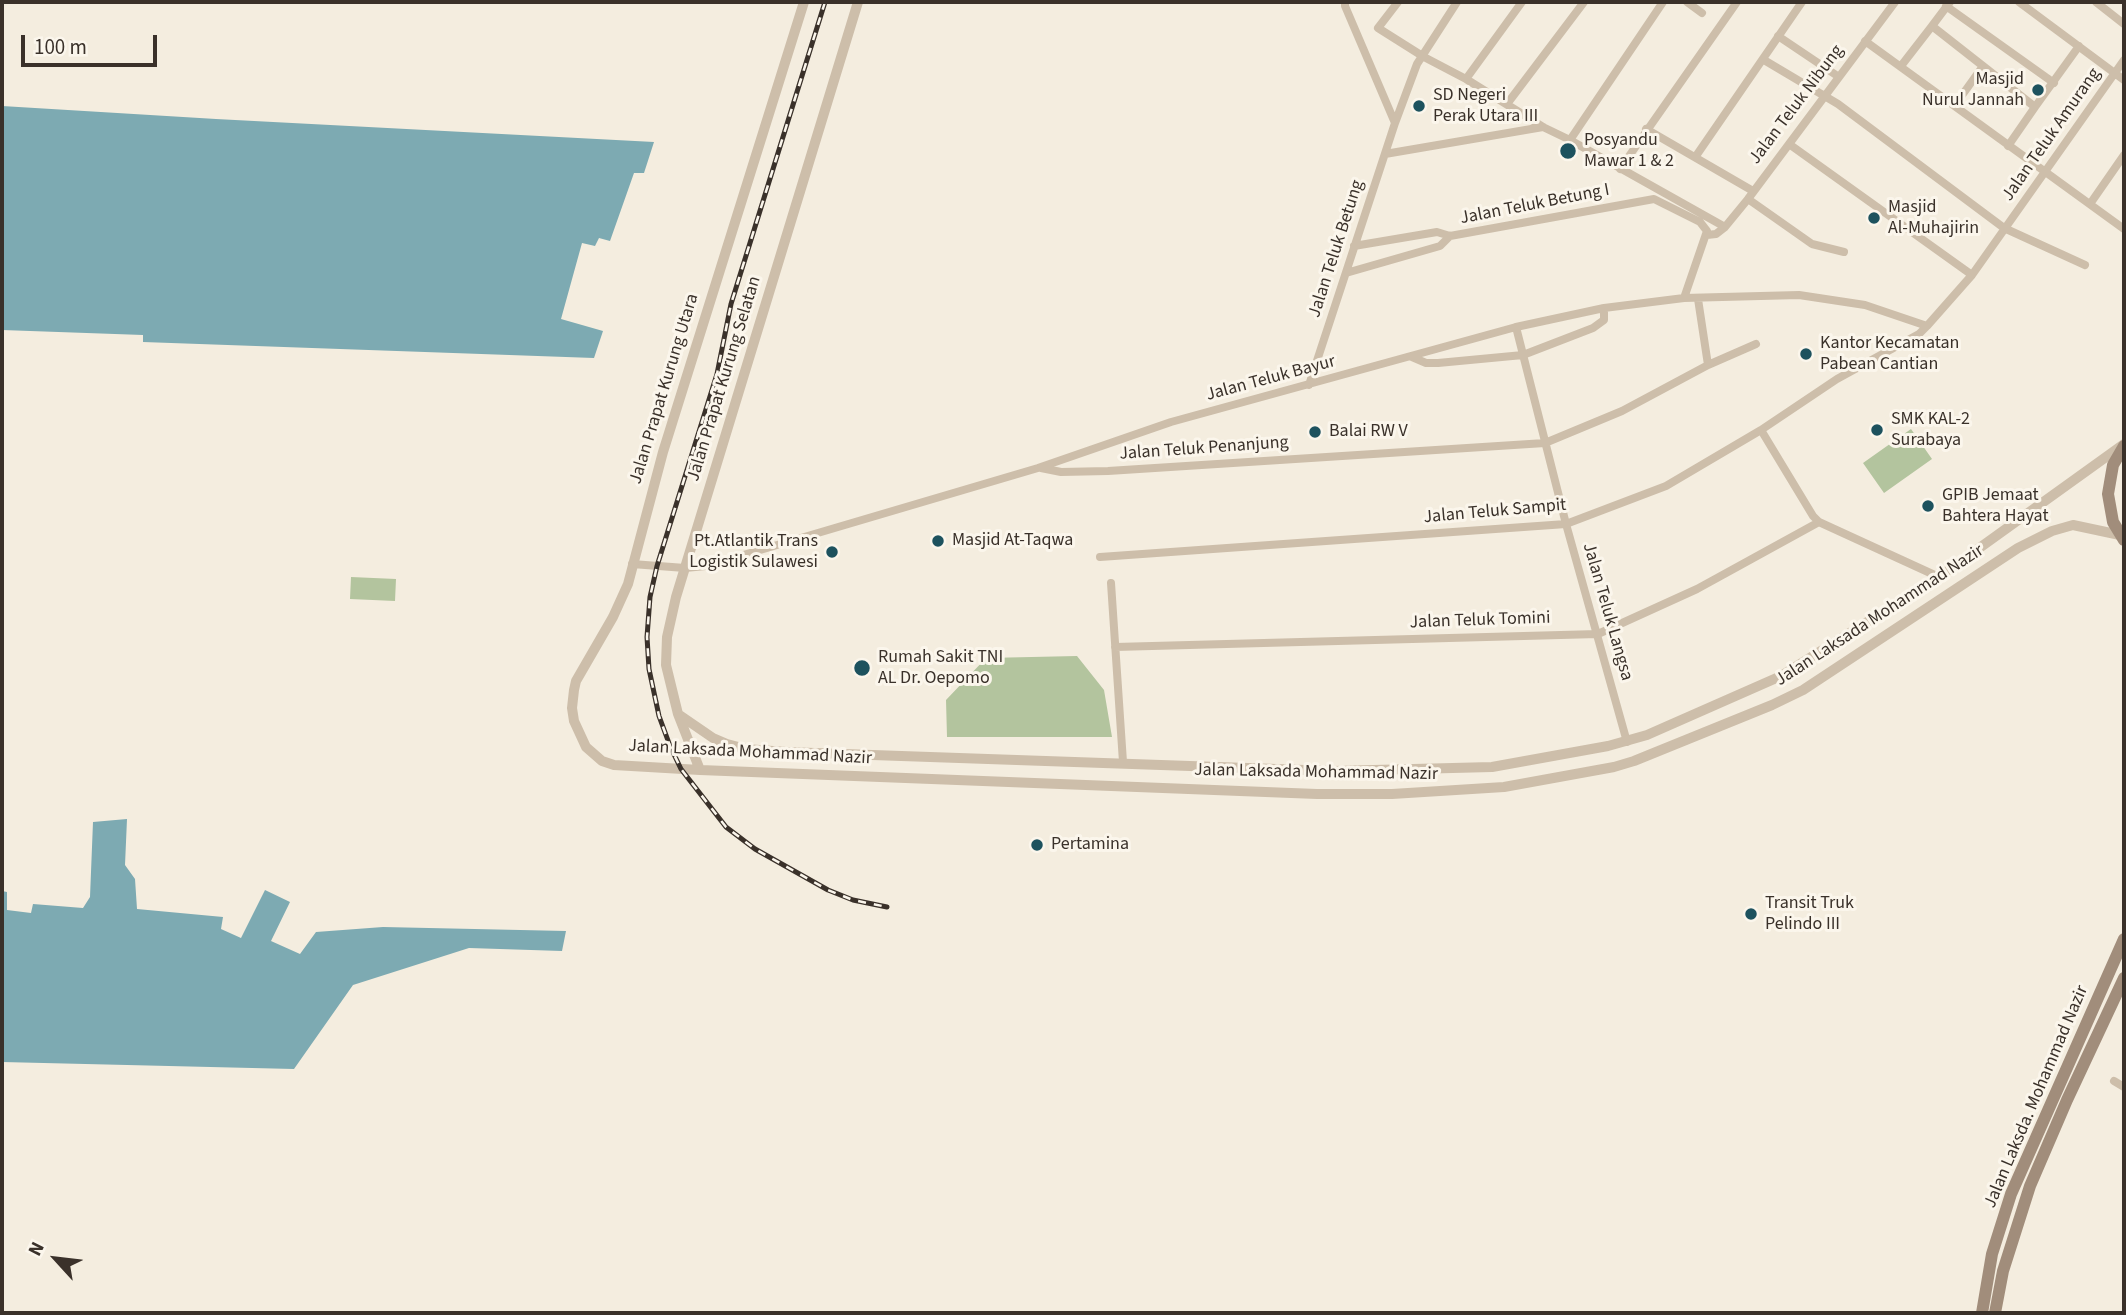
<!DOCTYPE html>
<style>
body{margin:0}
#map{position:relative;width:2126px;height:1315px;overflow:hidden;background:#f4eddf;font-family:"Source Sans 3",sans-serif}
canvas{display:block}
.frame{position:absolute;inset:0;border:4px solid #3a312a;pointer-events:none}
.north{position:absolute;left:21px;top:1224px;width:70px;height:70px;-webkit-text-stroke:5px #fbf6ec;paint-order:stroke;rotate:297deg;font-size:19px;font-weight:700;line-height:28px;text-align:center;color:#3a312a}
.north::after{content:'';display:block;margin:auto;width:24px;height:32px;background:#3a312a;clip-path:polygon(50% 0,100% 100%,50% 72%,0 100%)}
.scale{position:absolute;left:21px;top:35px;width:136px;height:32px;box-sizing:border-box;border:4px solid #3a312a;border-top:0;padding-left:9px;font-size:21px;line-height:24px;white-space:nowrap;color:#3a312a;-webkit-text-stroke:5px #fbf6ec;paint-order:stroke}
</style>
<div id="map">
<canvas width="2126" height="1315"></canvas>
<div class="frame"></div>
<div class="north">N</div>
<div class="scale">100 m</div>
</div>
<script>
const g = document.querySelector('canvas').getContext('2d');
g.lineJoin = 'round';
function fill(path, color) { g.fillStyle = color; g.fill(path, 'evenodd'); }
const toPath = rows => new Path2D(rows.map(r => 'M' + r).join(''));
function strokePath(path, color, width, dash) { g.strokeStyle = color; g.lineWidth = width; g.lineCap = dash ? 'butt' : 'round'; g.setLineDash(dash || []); g.stroke(path); }
function label(font, color, halo, rows, align = 'center') {
  g.font = font + ' "Source Sans 3",sans-serif'; g.lineWidth = 6; g.setLineDash([]); g.textBaseline = 'middle'; g.strokeStyle = halo; g.fillStyle = color; for (const [text, x, y, turn = 0] of rows) {
    g.save(); g.translate(x, y); g.rotate((+turn || 0) * Math.PI / 180); g.textAlign = isNaN(turn) ? turn : align; if (halo) g.strokeText(text, 0, 0); g.fillText(text, 0, 0); g.restore();
  }
}
const green = toPath([
 [1911,429,1932,459,1884,493,1863,463],
 [351,577,396,579,395,601,350,599],
 [1077,656,1104,690,1112,737,947,737,946,700,986,658]
]);
const water = toPath([
 [2,106,216,119,654,142,644,173,634,173,610,241,599,238,595,246,582,243,561,319,603,331,594,358,143,342,143,335,2,330],
 [127,819,125,865,135,879,137,909,223,917,221,929,241,938,265,890,290,902,271,941,300,954,316,932,383,927,566,931,562,951,469,948,353,985,294,1069,2,1062,2,891,7,892,7,910,31,913,33,904,83,908,90,897,93,822]
]);
const minor = toPath([
 [1398,2,1378,28,1424,57,1466,79,1543,127,1570,140,1725,227],
 [1687,2,1702,13],
 [2019,2,2124,80],
 [2096,2,2124,24],
 [1946,6,2054,83],
 [1932,26,1950,2],
 [1778,36,1839,77],
 [1865,41,2124,229],
 [1764,60,1838,104,2004,228,2085,265],
 [1901,66,1932,26,1983,66],
 [1466,79,1522,2],
 [1507,104,1584,2],
 [1955,105,1983,66,2035,107,2079,46],
 [1395,123,1417,64,1457,2],
 [1646,129,1753,191],
 [1570,140,1663,2],
 [1789,144,1972,275],
 [2008,146,2035,107],
 [1385,154,1543,127],
 [1696,156,1802,2],
 [1620,169,1737,2],
 [1748,199,1812,244,1844,252],
 [2090,204,2124,155],
 [1707,235,1716,234,1725,227,1748,199,1895,2],
 [1354,246,1437,232,1450,236,1654,199,1700,222,1707,231,1684,298],
 [1346,273,1440,246,1450,236],
 [1516,327,1566,524,1627,742],
 [1412,357,1426,363,1438,363,1523,355,1593,328,1604,320,1604,308],
 [1708,365,1756,344],
 [1309,385,1395,123,1345,6,1345,2],
 [1761,430,1813,516,1819,522,1939,577],
 [1041,468,1061,472,1108,471,1545,443,1622,411,1708,365,1698,299],
 [1100,557,1566,524,1666,486,1761,430,1837,379,1919,334,1927,326,1972,275,2124,60],
 [632,564,685,568,706,566,1038,468,1171,422,1516,327,1604,308,1684,298,1799,295,1865,305,1927,326],
 [1111,583,1123,762],
 [1115,647,1598,634,1697,589,1819,522],
 [2114,1081,2124,1087]
]);
const tertiary = toPath([
 [804,2,663,452,628,584,613,617,576,681,574,690,572,708,574,721,586,747,602,761,614,765,700,770,1317,794,1392,794,1504,787,1614,767,1634,761,1772,705,1803,690,2018,548,2052,531,2073,525,2120,535],
 [858,2,676,597,667,637,666,665,678,714,713,738,727,744,746,749,786,752,1334,771,1492,767,1608,746,1647,735,1781,676,1939,577,2124,444],
 [678,714,700,770]
]);
const secondary = toPath([
 [2124,446,2113,465,2108,494,2113,522,2124,540],
 [1982,1313,1992,1254,2011,1194,2124,939],
 [1995,1313,2003,1271,2030,1186,2067,1100,2124,978]
]);
const rail = toPath([
 [825,2,731,304,717,374,657,566,650,597,647,637,649,669,659,716,670,746,681,769,726,827,755,849,828,890,853,900,887,907]
]);
const markers = [
 [2038,90,7,"#1d525e"],
 [1419,106,7,"#1d525e"],
 [1568,151,9,"#1d525e"],
 [1874,218,7,"#1d525e"],
 [1806,354,7,"#1d525e"],
 [1877,430,7,"#1d525e"],
 [1315,432,7,"#1d525e"],
 [1928,506,7,"#1d525e"],
 [938,541,7,"#1d525e"],
 [832,552,7,"#1d525e"],
 [862,668,9,"#1d525e"],
 [1037,845,7,"#1d525e"],
 [1751,914,7,"#1d525e"]
];
const poiNames = [
 ["Masjid",2024,80,"right"],
 ["Nurul Jannah",2024,101,"right"],
 ["SD Negeri",1433,96],
 ["Perak Utara III",1433,117],
 ["Posyandu",1584,141],
 ["Mawar 1 & 2",1584,162],
 ["Masjid",1888,208],
 ["Al-Muhajirin",1888,229],
 ["Kantor Kecamatan",1820,344],
 ["Pabean Cantian",1820,365],
 ["SMK KAL-2",1891,420],
 ["Surabaya",1891,441],
 ["Balai RW V",1329,432],
 ["GPIB Jemaat",1942,496],
 ["Bahtera Hayat",1942,517],
 ["Masjid At-Taqwa",952,541],
 ["Pt.Atlantik Trans",818,542,"right"],
 ["Logistik Sulawesi",818,563,"right"],
 ["Rumah Sakit TNI",878,658],
 ["AL Dr. Oepomo",878,679],
 ["Pertamina",1051,845],
 ["Transit Truk",1765,904],
 ["Pelindo III",1765,925]
];
const streetNames = [
 ["Jalan Teluk Nibung",1797,105,-53],
 ["Jalan Teluk Amurang",2052,135,-55],
 ["Jalan Teluk Betung I",1535,205,-11],
 ["Jalan Teluk Betung",1337,249,-72],
 ["Jalan Prapat Kurung Selatan",725,379,-73],
 ["Jalan Teluk Bayur",1271,379,-15],
 ["Jalan Prapat Kurung Utara",665,389,-73],
 ["Jalan Teluk Penanjung",1204,449,-4],
 ["Jalan Teluk Sampit",1495,512,-5],
 ["Jalan Teluk Langsa",1607,612,74],
 ["Jalan Laksada Mohammad Nazir",1880,616,-33],
 ["Jalan Teluk Tomini",1480,621,-2],
 ["Jalan Laksada Mohammad Nazir",750,753,3],
 ["Jalan Laksada Mohammad Nazir",1316,773,1],
 ["Jalan Laksda. Mohammad Nazir",2037,1097,-67]
];
fill(green, '#b3c49e');
fill(water, '#7daab2');
strokePath(minor, '#cdbeaa', 8);
strokePath(tertiary, '#cdbeaa', 10);
strokePath(secondary, '#a18d7b', 12);
strokePath(rail, '#3a312a', 5);
strokePath(rail, '#fbf6ec', 2.5, [8]);
for (const [x, y, r, color] of markers) { const dot = new Path2D(); dot.arc(x, y, r, 0, 2 * Math.PI); g.fillStyle = color; g.fill(dot); strokePath(dot, '#fbf6ec', 2.5); }
label('18px', '#3a312a', '#fbf6ec', poiNames, 'left');
label('18px', '#3a312a', '#fbf6ec', streetNames);
</script>
